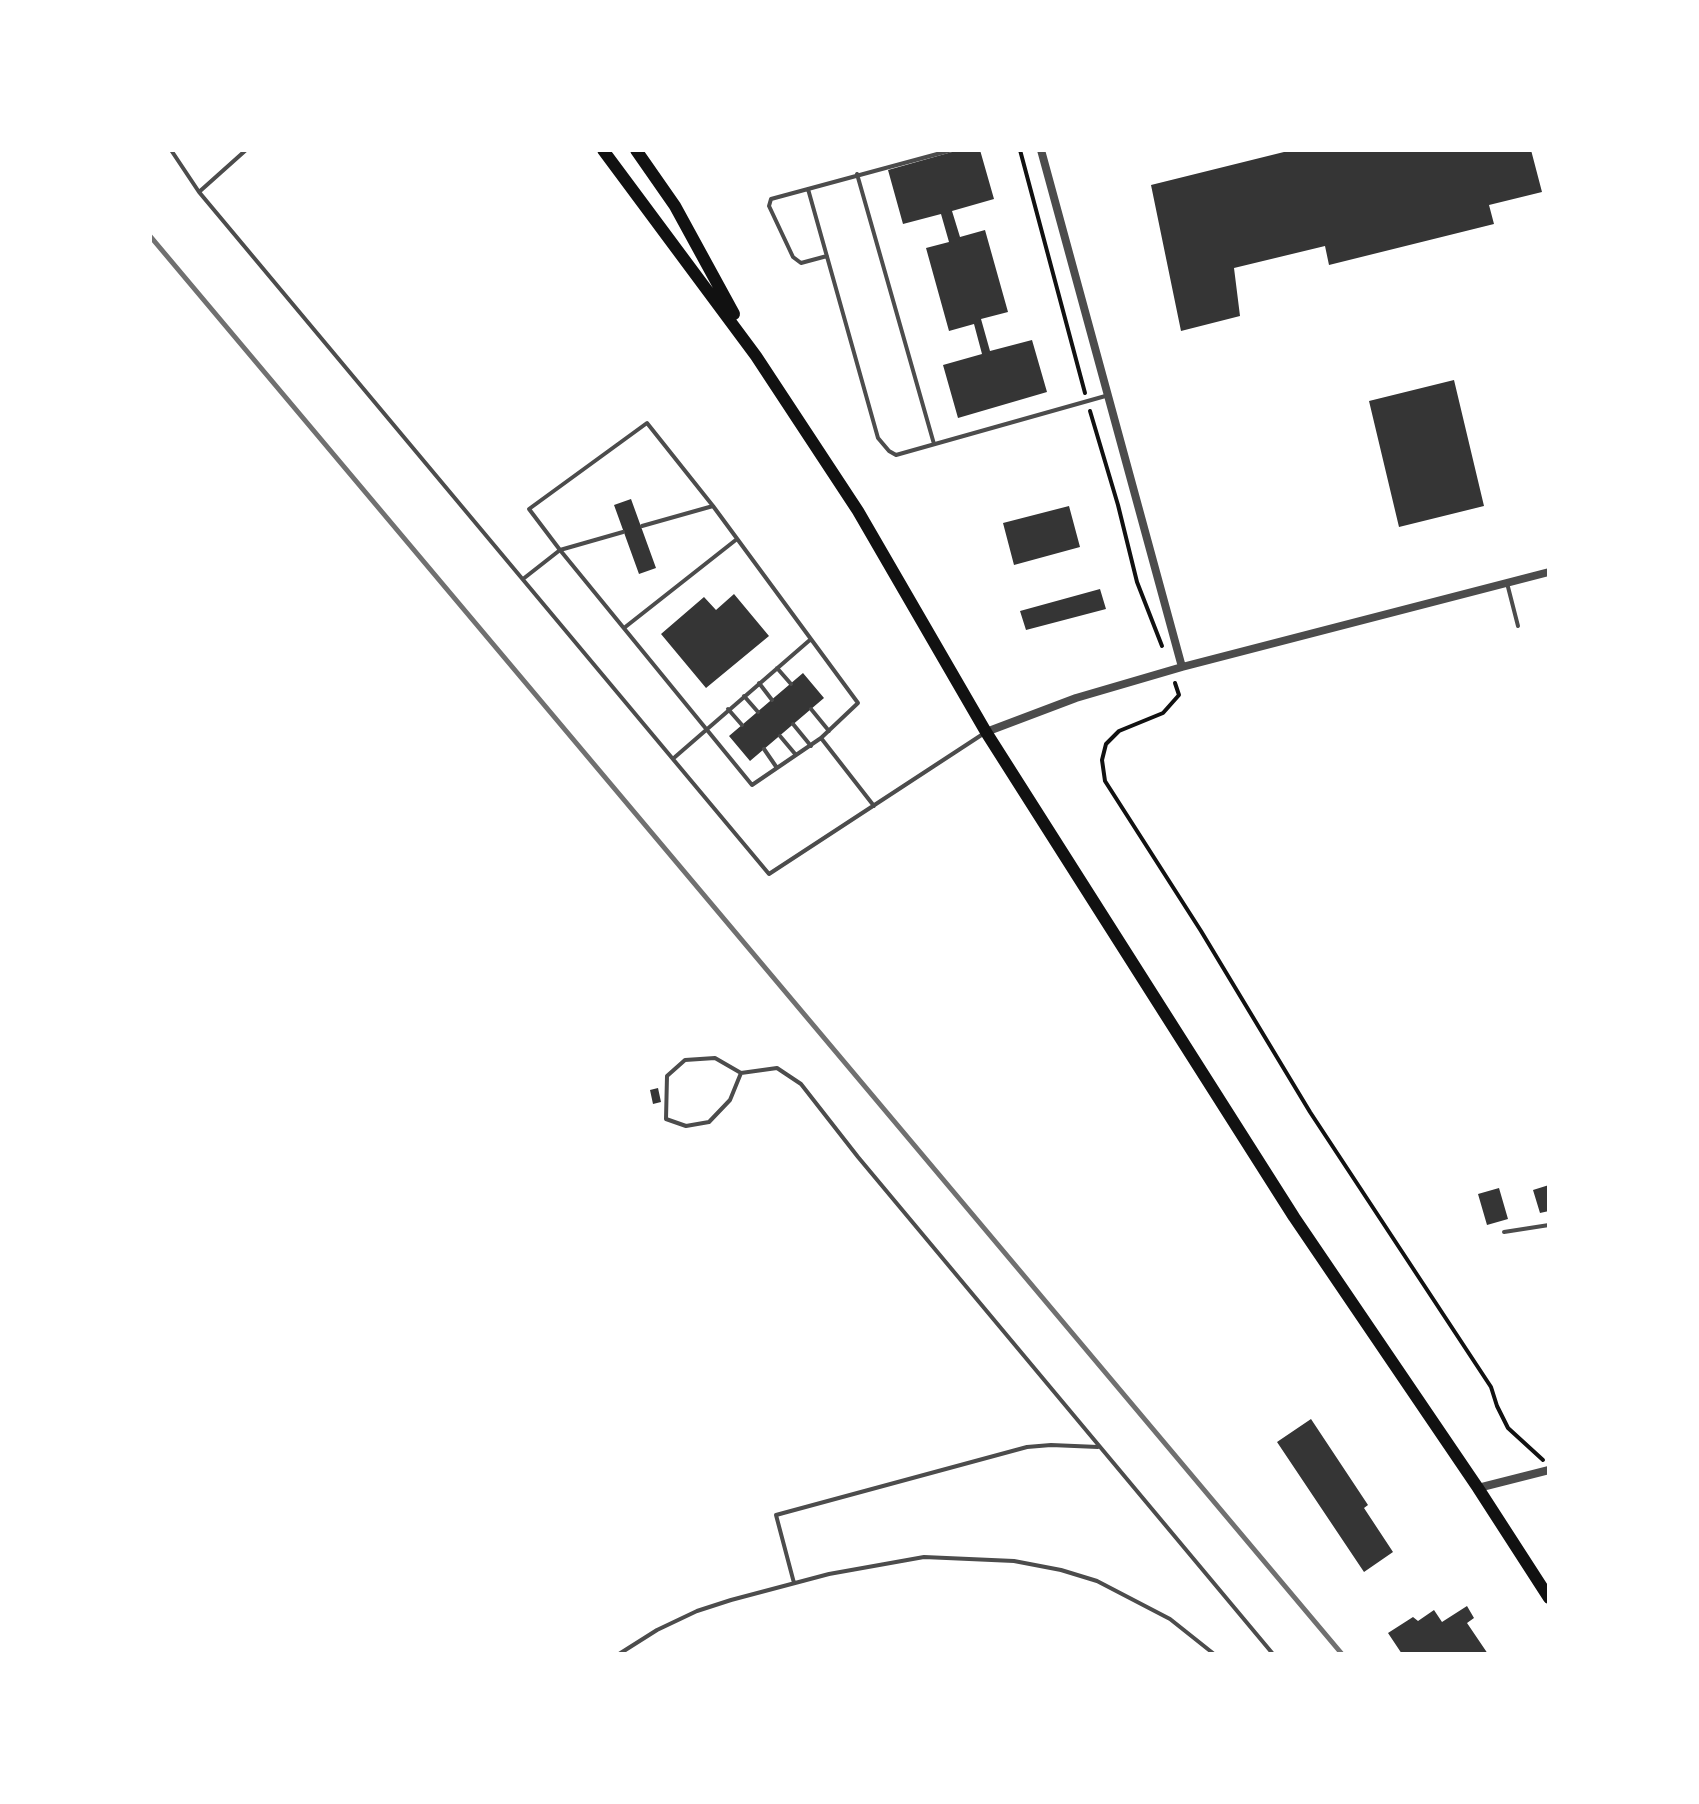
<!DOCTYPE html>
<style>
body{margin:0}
#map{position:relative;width:1699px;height:1804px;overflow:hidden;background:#fff;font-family:"Archivo Narrow",sans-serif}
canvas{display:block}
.frame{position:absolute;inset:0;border:152px solid #fff;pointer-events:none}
</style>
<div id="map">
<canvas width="1699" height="1804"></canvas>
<div class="frame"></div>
</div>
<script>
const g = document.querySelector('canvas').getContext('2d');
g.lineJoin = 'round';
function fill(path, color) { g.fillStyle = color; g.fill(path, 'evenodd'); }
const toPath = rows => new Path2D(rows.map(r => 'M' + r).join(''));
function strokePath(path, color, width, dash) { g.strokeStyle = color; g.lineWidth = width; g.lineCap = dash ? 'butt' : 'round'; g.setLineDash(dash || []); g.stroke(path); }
const building = toPath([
 [959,150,980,150,994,199,952,211,960,237,985,230,1008,312,981,319,990,351,1032,340,1047,392,958,418,943,365,982,354,974,324,949,331,926,248,949,242,941,214,903,224,888,170],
 [1292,150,1531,150,1542,192,1489,205,1494,224,1329,265,1325,246,1234,268,1240,316,1181,331,1151,185],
 [1454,380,1484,506,1399,527,1369,401],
 [631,499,656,568,639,574,614,505],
 [1069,506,1080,547,1014,565,1003,523],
 [1100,589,1106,609,1026,630,1020,611],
 [734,594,769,636,706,688,661,634,704,597,716,610],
 [803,673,824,698,750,761,729,736],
 [658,1088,661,1102,653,1104,650,1090],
 [1549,1185,1549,1211,1540,1213,1533,1190],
 [1499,1188,1508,1219,1487,1225,1478,1194],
 [1311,1419,1368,1505,1364,1508,1393,1552,1364,1572,1277,1442],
 [1467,1606,1474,1618,1467,1623,1488,1654,1402,1654,1388,1633,1413,1617,1418,1621,1434,1610,1442,1622]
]);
const path = toPath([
 [1020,150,1085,393],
 [1090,411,1118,505,1137,582,1162,646],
 [1175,683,1179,695,1163,713,1119,731,1106,744,1102,760,1105,781,1201,931,1310,1112,1491,1387,1497,1406,1508,1428,1543,1460]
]);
const service = toPath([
 [171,150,199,192,769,874,983,734],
 [952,150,808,189,878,438,889,451,896,455,1109,395],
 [857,174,934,444],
 [808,189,771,199,769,206,793,257,801,263,827,256],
 [199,192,246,150],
 [642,526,713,506],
 [623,532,560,550,529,509,647,423,713,506,858,703,821,738],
 [523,579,560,550,752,785,821,738,874,806],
 [1507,583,1518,626],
 [624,628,737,539],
 [777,668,791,684],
 [759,683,772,700],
 [744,696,758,712],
 [728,709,742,725],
 [811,709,829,731],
 [793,724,811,746],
 [780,736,796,755],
 [764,749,777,768],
 [675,757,811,639],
 [741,1073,730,1100,709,1122,686,1126,666,1119,667,1076,685,1060,715,1058,741,1073,777,1068,801,1084,858,1157,1273,1654],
 [1504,1232,1549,1225],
 [794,1583,776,1515,1027,1447,1051,1445,1098,1447],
 [619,1654,657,1630,697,1611,731,1600,829,1574,924,1557,1014,1561,1061,1570,1097,1581,1170,1619,1214,1654]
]);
const minor = toPath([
 [1041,150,1182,667],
 [986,732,1076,698,1182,667,1549,572],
 [1478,1488,1549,1470]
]);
const primary = toPath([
 [603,150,756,356,858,511,986,732,1294,1217,1478,1488,1549,1598],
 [636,150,675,206,734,314]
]);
const rail = toPath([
 [150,236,1342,1654]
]);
fill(building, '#353535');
strokePath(path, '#111', 4);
strokePath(service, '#4c4c4c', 4);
strokePath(minor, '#4c4c4c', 8);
strokePath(primary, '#111', 12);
strokePath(rail, '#707070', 5);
</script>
